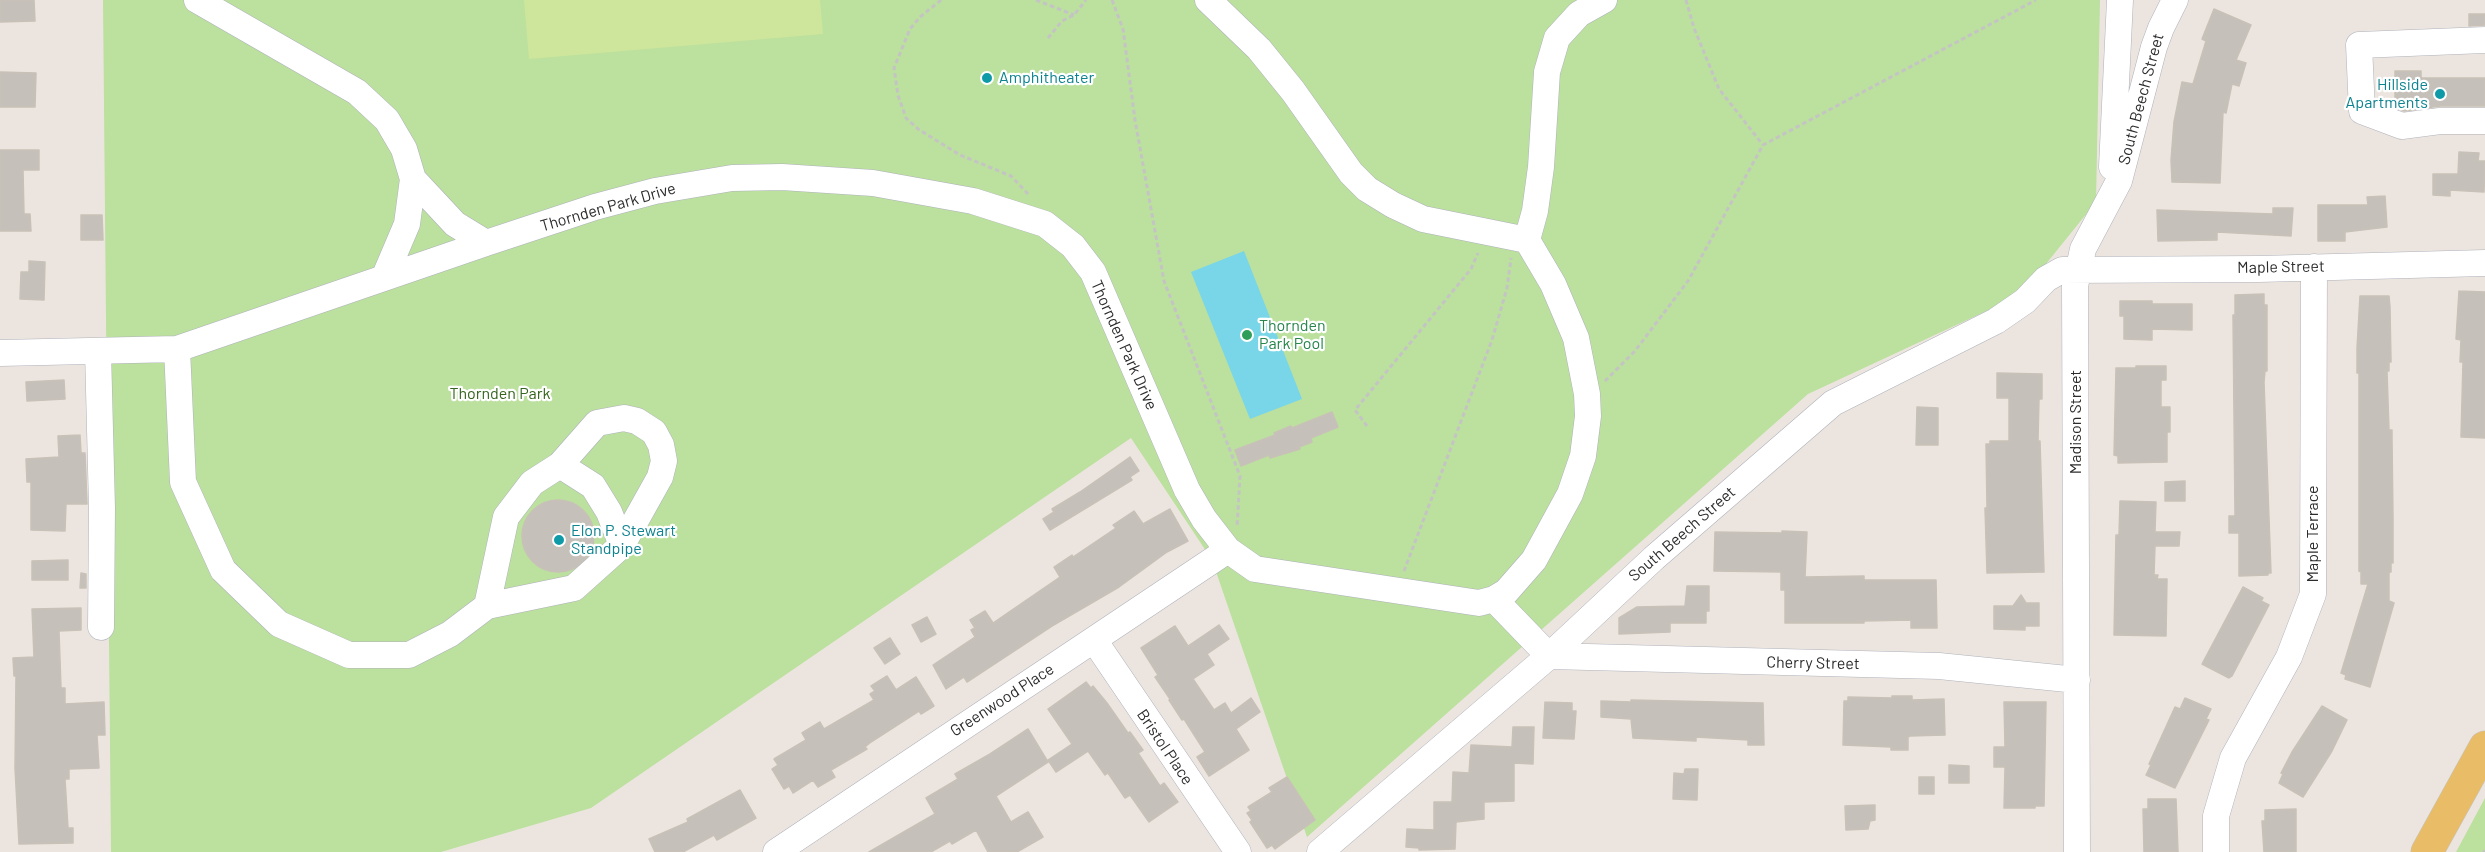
<!DOCTYPE html>
<style>
body{margin:0}
canvas{display:block;background:#ece5df}
</style>
<canvas width="2485" height="852"></canvas>
<script>
const g = document.querySelector('canvas').getContext('2d');
g.lineJoin = 'round';
function fill(path, color) { g.fillStyle = color; g.fill(path, 'evenodd'); }
const toPath = rows => new Path2D(rows.map(r => 'M' + r).join(''));
function strokePath(path, color, width, dash) { g.strokeStyle = color; g.lineWidth = width; g.lineCap = dash ? 'butt' : 'round'; g.setLineDash(dash || []); g.stroke(path); }
function label(font, color, halo, rows, align = 'center') {
  g.font = font + ' Barlow,sans-serif'; g.lineWidth = 4.5; g.setLineDash([]); g.textBaseline = 'middle'; g.strokeStyle = halo; g.fillStyle = color; for (const [text, x, y, turn = 0] of rows) {
    g.save(); g.translate(x, y); g.rotate((+turn || 0) * Math.PI / 180); g.textAlign = isNaN(turn) ? turn : align; if (halo) g.strokeText(text, 0, 0); g.fillText(text, 0, 0); g.restore();
  }
}
const green = toPath([
 [103,0,2100,0,2096,202,2037,275,1995,307,1808,394,1307,837,1212,560,1131,438,591,808,441,852,111,852],
 [2485,798,2485,852,2456,852]
]);
const pitch = toPath([
 [524,0,820,0,823,34,529,59]
]);
const water = toPath([
 [1244,251,1302,399,1250,419,1191,272]
]);
const building = toPath([
 [0,0,34,0,35,21,0,22,0,0],
 [2214,9,2251,25,2236,60,2246,63,2239,86,2232,84,2226,113,2223,112,2220,183,2172,182,2171,160,2174,122,2182,82,2193,84,2206,41,2202,39,2214,9],
 [2469,14,2485,14,2485,25,2469,26,2469,14],
 [2395,71,2421,71,2421,78,2485,78,2485,106,2440,106,2404,111,2395,107,2395,71],
 [0,72,36,73,35,107,0,107,0,72],
 [0,150,39,150,39,170,23,170,24,214,30,214,31,231,0,231,0,150],
 [2459,152,2479,153,2478,161,2485,161,2484,192,2450,190,2450,196,2433,195,2433,174,2458,174,2459,152],
 [2385,196,2387,227,2345,232,2345,241,2318,241,2318,205,2368,205,2367,197,2385,196],
 [2273,208,2293,208,2291,236,2217,232,2217,240,2158,241,2157,210,2273,214,2273,208],
 [81,215,102,215,103,240,81,240,81,215],
 [29,261,45,262,44,300,20,299,21,272,29,272,29,261],
 [2459,291,2485,292,2485,438,2461,437,2463,362,2460,362,2461,340,2456,339,2459,291],
 [2264,294,2264,305,2267,305,2267,371,2265,371,2264,382,2271,573,2268,573,2268,575,2239,576,2239,533,2229,533,2229,516,2235,516,2233,315,2235,315,2235,295,2264,294],
 [2360,296,2389,296,2390,307,2391,362,2389,362,2389,371,2387,371,2389,430,2392,430,2392,439,2393,520,2393,563,2391,562,2391,572,2389,572,2389,601,2394,603,2370,687,2345,679,2346,675,2341,673,2368,584,2361,584,2361,572,2359,571,2359,373,2357,373,2357,348,2360,296],
 [2120,301,2152,301,2152,304,2192,304,2192,330,2152,329,2152,340,2124,339,2124,316,2120,316,2120,301],
 [2136,366,2166,366,2166,380,2161,380,2161,407,2170,407,2170,432,2167,432,2167,462,2118,463,2118,456,2114,455,2116,368,2136,368,2136,366],
 [1997,373,2042,374,2042,399,2039,399,2038,441,2040,441,2044,572,1987,573,1985,508,1987,508,1986,444,1990,444,1990,441,2009,441,2009,398,1997,398,1997,373],
 [64,380,65,399,27,401,26,382,64,380],
 [1917,407,1938,408,1938,445,1916,445,1917,407],
 [1332,412,1338,427,1311,438,1312,442,1299,447,1300,449,1270,458,1269,455,1241,466,1235,450,1275,435,1274,433,1291,426,1292,428,1332,412],
 [80,435,81,453,85,453,87,504,66,504,65,531,31,530,31,482,27,482,26,459,59,457,58,436,80,435],
 [1130,457,1139,471,1130,477,1132,480,1050,530,1043,519,1054,512,1052,509,1080,492,1130,457],
 [2185,481,2185,501,2165,501,2165,482,2185,481],
 '522 536a36 36 0 1 1 72 0a36 36 0 1 1-72 0Z',
 [2120,501,2156,502,2155,532,2180,532,2179,546,2155,546,2154,575,2158,575,2157,579,2167,579,2166,636,2114,635,2116,535,2119,535,2120,501],
 [1170,509,1188,541,1167,552,1119,587,1052,626,967,682,964,677,946,689,933,665,975,637,971,630,975,628,970,620,985,611,993,623,1060,577,1054,567,1072,555,1073,557,1116,528,1113,525,1134,511,1143,524,1170,509],
 [1782,531,1807,532,1805,577,1864,576,1864,580,1936,580,1937,628,1911,628,1911,620,1864,621,1864,623,1785,623,1785,590,1781,590,1781,572,1714,571,1715,532,1782,533,1782,531],
 [68,560,68,580,32,580,32,561,68,560],
 [81,573,86,574,86,588,80,588,81,573],
 [1687,586,1709,586,1709,611,1706,611,1706,623,1670,623,1670,632,1619,634,1619,618,1637,607,1685,606,1687,586],
 [2243,587,2263,598,2261,601,2269,605,2232,676,2229,678,2202,664,2243,587],
 [2021,595,2026,603,2039,603,2039,626,2025,626,2025,630,1994,629,1994,606,2013,606,2021,595],
 [81,608,81,630,59,631,61,688,65,688,65,704,104,702,105,735,97,735,99,768,69,769,69,779,65,779,68,828,73,828,73,843,19,844,15,768,16,676,14,676,13,658,34,657,32,609,81,608],
 [927,617,936,634,921,642,912,625,927,617],
 [1219,625,1229,639,1207,654,1214,665,1193,679,1214,710,1225,703,1231,713,1251,698,1260,712,1236,729,1249,750,1209,776,1197,757,1205,752,1184,719,1182,720,1169,700,1170,699,1155,677,1158,675,1141,648,1175,626,1188,646,1219,625],
 [890,638,900,654,885,664,874,648,890,638],
 [887,676,896,690,916,677,934,706,921,714,919,711,871,742,865,747,867,749,831,770,835,777,818,787,813,780,793,793,789,786,784,789,772,769,778,765,774,759,806,740,802,733,820,722,824,729,874,700,870,694,875,691,871,686,887,676],
 [1086,682,1091,688,1093,686,1107,703,1128,733,1130,732,1143,750,1138,753,1160,786,1164,783,1178,802,1149,822,1130,795,1125,798,1108,773,1105,775,1088,751,1056,772,1048,760,1072,744,1048,709,1086,682],
 [1892,696,1912,696,1912,700,1944,699,1945,735,1910,736,1908,737,1908,750,1891,750,1891,747,1843,745,1844,701,1848,701,1848,697,1892,698,1892,696],
 [2185,698,2211,709,2206,719,2209,720,2175,788,2146,775,2151,765,2149,764,2175,707,2180,709,2185,698],
 [1631,700,1763,703,1764,745,1748,745,1748,740,1696,737,1696,741,1633,738,1631,719,1601,717,1601,701,1631,702,1631,700],
 [1545,702,1572,703,1572,711,1576,711,1574,739,1543,738,1545,702],
 [2004,702,2046,702,2044,806,2035,806,2035,808,2004,808,2005,767,1994,767,1994,747,2005,747,2004,702],
 [2322,706,2347,720,2332,751,2303,797,2279,783,2283,774,2281,773,2292,752,2322,706],
 [1513,727,1534,727,1533,764,1514,763,1514,801,1484,802,1484,819,1456,822,1455,849,1419,850,1419,848,1406,847,1407,829,1434,830,1434,802,1452,802,1453,772,1469,773,1471,745,1512,747,1513,727],
 [1028,729,1048,762,996,796,1011,822,1028,812,1043,837,1017,852,988,852,976,830,952,844,950,841,931,852,869,852,935,814,926,798,958,779,955,774,990,754,1028,729],
 [1949,765,1969,766,1969,783,1949,783,1949,765],
 [1685,769,1698,769,1697,800,1673,799,1674,773,1684,774,1685,769],
 [1287,777,1315,820,1275,849,1272,845,1267,848,1250,822,1252,820,1247,813,1251,811,1248,807,1272,792,1269,788,1287,777],
 [1919,777,1934,777,1934,794,1919,794,1919,777],
 [740,790,756,818,717,840,714,835,683,852,655,852,649,839,688,822,687,819,740,790],
 [2148,799,2176,799,2178,852,2144,852,2143,809,2148,809,2148,799],
 [1875,805,1875,820,1870,821,1868,829,1846,830,1845,806,1875,805],
 [2296,809,2296,852,2264,852,2262,821,2265,821,2265,810,2296,809]
]);
const path = toPath([
 [941,0,920,17,910,29,894,68,898,95,906,118,918,129,960,155,1011,176,1029,195],
 [1036,0,1074,15],
 [1112,0,1123,29,1135,120,1164,281,1240,476,1237,527],
 [1686,0,1694,28,1719,89,1763,145],
 [1048,38,1062,21,1074,15,1086,0],
 [1605,381,1635,351,1688,281,1763,145,2036,0],
 [1367,426,1355,410,1471,269,1478,253],
 [1404,571,1492,340,1507,288,1511,258],
 [2483,852,2485,851]
]);
const minor = toPath([
 [197,0,357,92,387,120,404,149,413,179,455,224,486,243,595,207,655,191,732,178,782,177,873,183,973,201,1045,224,1073,246,1093,272,1187,490,1204,519,1228,550,1255,569,1479,603,1494,599,1506,592,1534,560,1570,494,1583,456,1588,416,1587,394,1576,338,1553,284,1527,240,1535,211,1541,167,1547,72,1557,38,1579,14,1604,0],
 [1208,0,1259,49,1293,91,1351,173,1367,189,1393,205,1423,219,1527,240],
 [2485,40,2359,45,2362,111,2402,126,2440,121,2485,121],
 [2112,167,2120,0],
 [384,278,407,224,413,179],
 [177,349,183,482,223,570,279,624,349,655,409,655,450,634,487,606,574,588,622,545,660,477,664,461,661,445,654,432,637,421,624,418,597,423,560,465,532,483,506,517,487,606],
 [98,351,102,508,101,627],
 [0,353,177,349,486,243],
 [560,465,593,486,609,512,622,545],
 [1494,599,1549,656,1939,666,2077,680],
 [1094,640,1238,852],
 [776,852,1228,550],
 [1320,852,1549,656,1654,558,1833,403,1996,321,2025,301,2046,279,2062,270,2259,269,2485,263],
 [2077,852,2075,286,2083,249,2119,181,2154,47,2161,28,2175,0],
 [2216,852,2216,816,2233,758,2289,657,2313,594,2314,267]
]);
const major = toPath([
 [2427,852,2485,747]
]);
const markers = [
 [987,78,6,"#0f9aa8"],
 [2440,94,6,"#0f9aa8"],
 [1247,335,6,"#2e9e5b"],
 [559,540,6,"#0f9aa8"]
];
const cultureNames = [
 ["Amphitheater",999,78],
 ["Hillside",2428,85,"right"],
 ["Apartments",2428,103,"right"],
 ["Elon P. Stewart",571,531],
 ["Standpipe",571,549]
];
const streetNames = [
 ["South Beech Street",2141,99,-75],
 ["Thornden Park Drive",608,207,-16],
 ["Maple Street",2281,267,-1],
 ["Thornden Park Drive",1124,345,66],
 ["Madison Street",2076,422,-90],
 ["South Beech Street",1682,534,-41],
 ["Maple Terrace",2313,534,-90],
 ["Cherry Street",1813,663,1],
 ["Greenwood Place",1002,700,-33],
 ["Bristol Place",1165,747,56]
];
const leisureNames = [
 ["Thornden",1259,326],
 ["Park Pool",1259,344]
];
const parkNames = [
 ["Thornden Park",500,394]
];
fill(green, '#bce09e');
fill(pitch, '#cee69b');
fill(water, '#78d6e8');
fill(building, '#c5c0ba');
strokePath(building, '#c8c1b8', 1.5);
strokePath(minor, '#afb2bb', 27);
strokePath(major, '#c4c4c4', 33);
strokePath(path, '#c4c4c4', 3, [4.5, 3]);
strokePath(minor, '#fff', 26);
strokePath(major, '#e9bd67', 32);
for (const [x, y, r, color] of markers) { const dot = new Path2D(); dot.arc(x, y, r, 0, 2 * Math.PI); g.fillStyle = color; g.fill(dot); strokePath(dot, '#fff', 2); }
label('16px', '#0d838f', '#fff', cultureNames, 'left');
label('16px', '#2c2c2c', '#fff', streetNames);
label('16px', '#27864d', '#fff', leisureNames, 'left');
label('16px', '#35651f', '#fff', parkNames);
</script>
